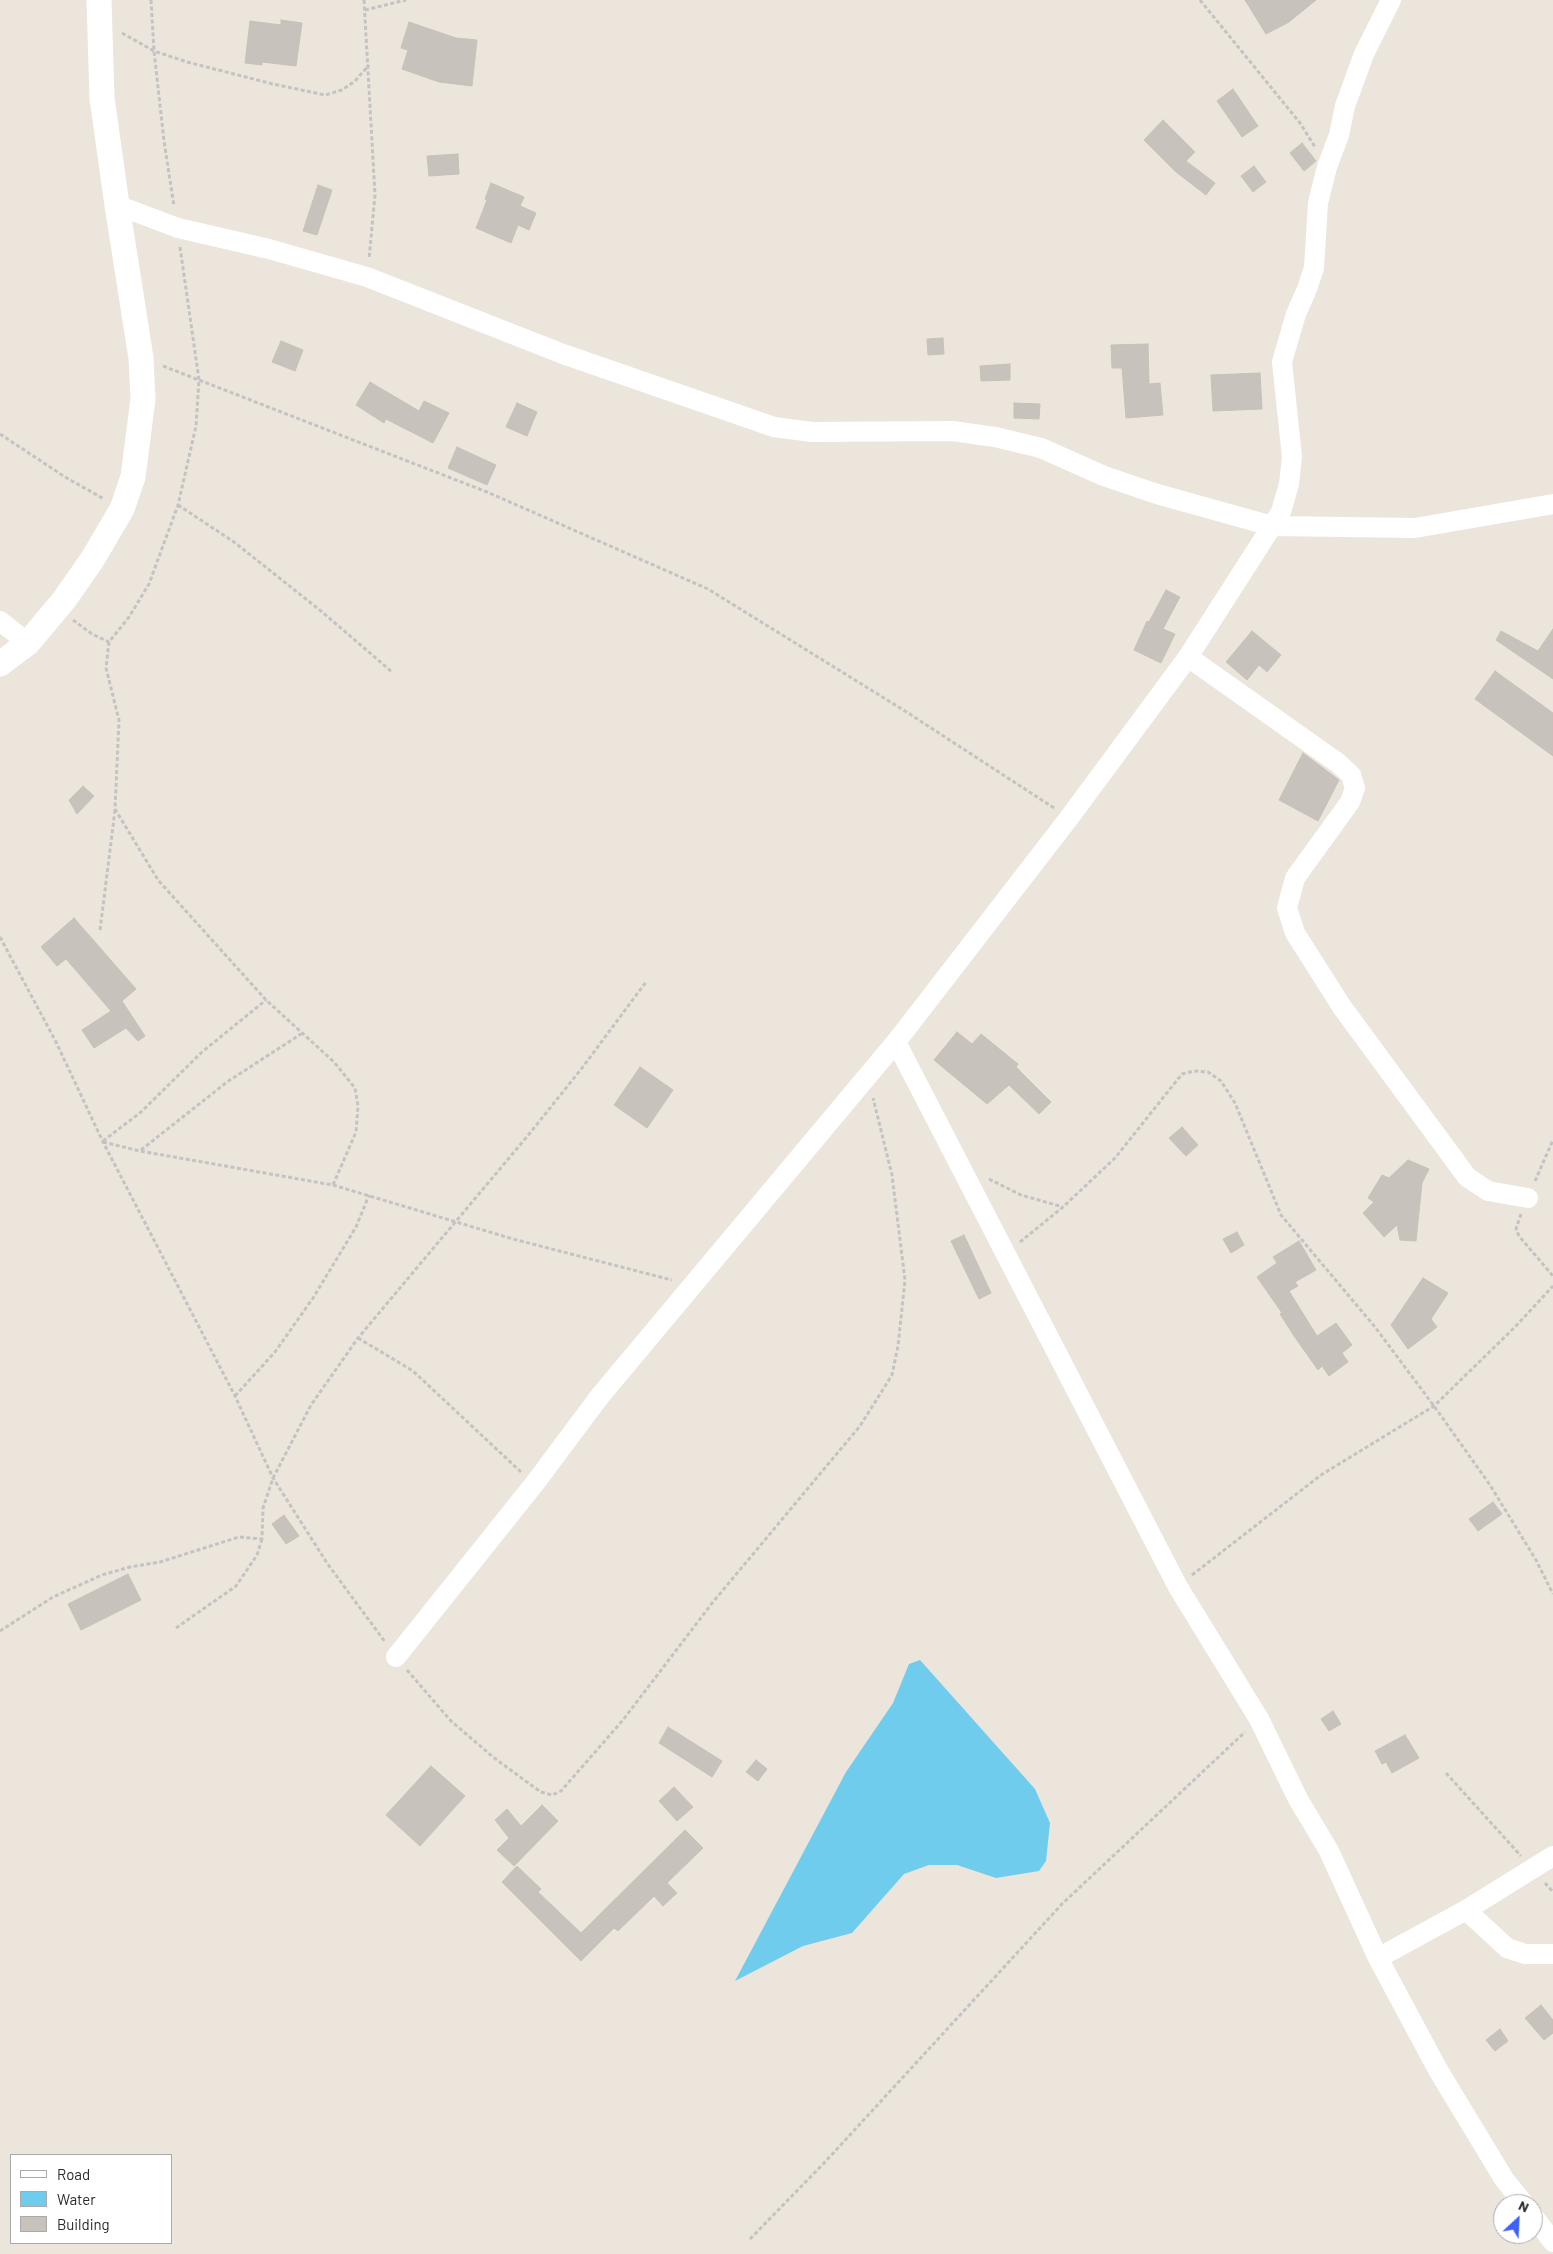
<!DOCTYPE html>
<style>
body{margin:0}
#map{position:relative;width:1553px;height:2254px;overflow:hidden;background:#ece5dc;font-family:Barlow,sans-serif}
canvas{display:block}
.legend{position:absolute;left:10px;top:2154px;width:162px;height:90px;box-sizing:border-box;background:#fff;border:1px solid #aaa;margin:0;padding:6px 9px;list-style:none;font-size:15px;color:#2a2a2a}
.legend li{display:flex;align-items:center;gap:10px;height:25px}
.legend b{width:25px;border:1px solid #aaa}
.north{position:absolute;left:1493px;top:2194px;width:50px;height:50px;box-sizing:border-box;background:#fff;border:1px solid #aaa;border-radius:50%;rotate:25deg;font-size:14px;font-weight:700;line-height:20px;text-align:center;color:#2a2a2a}
.north::after{content:'';display:block;margin:auto;width:18px;height:22px;background:#3e61f7;clip-path:polygon(50% 0,100% 100%,50% 72%,0 100%)}
</style>
<div id="map">
<canvas width="1553" height="2254"></canvas>
<ul class="legend">
<li><b style="height:6px;background:#fff"></b>Road</li>
<li><b style="height:14px;background:#70cced"></b>Water</li>
<li><b style="height:14px;background:#c7c2bc"></b>Building</li>
</ul>
<div class="north">N</div>
</div>
<script>
const g = document.querySelector('canvas').getContext('2d');
g.lineJoin = 'round';
function fill(path, color) { g.fillStyle = color; g.fill(path, 'evenodd'); }
const toPath = rows => new Path2D(rows.map(r => 'M' + r).join(''));
function strokePath(path, color, width, dash) { g.strokeStyle = color; g.lineWidth = width; g.lineCap = dash ? 'butt' : 'round'; g.setLineDash(dash || []); g.stroke(path); }
const water = toPath([
 [920,1660,1035,1789,1050,1823,1046,1861,1039,1871,996,1878,957,1865,929,1865,904,1874,852,1933,803,1946,735,1981,846,1772,893,1703,909,1664]
]);
const building = toPath([
 [1245,0,1316,0,1289,22,1266,34,1245,0],
 [281,20,302,23,296,66,262,62,262,65,245,63,250,21,281,25,281,20],
 [409,22,456,38,477,40,472,86,439,82,402,69,408,50,401,48,409,22],
 [1233,89,1258,126,1242,137,1217,101,1233,89],
 [1163,120,1195,152,1186,161,1215,183,1206,195,1176,172,1144,140,1163,120],
 [1302,143,1316,161,1304,171,1290,153,1302,143],
 [458,154,459,174,429,176,427,156,458,154],
 [1254,166,1266,182,1253,192,1241,176,1254,166],
 [491,183,524,197,520,206,536,213,529,230,518,225,511,243,476,228,487,200,485,199,491,183],
 [318,185,332,190,317,235,303,231,318,185],
 [943,338,944,354,928,355,927,339,943,338],
 [281,341,303,350,295,371,272,362,281,341],
 [1148,344,1149,384,1160,383,1163,415,1126,418,1122,368,1112,368,1111,345,1148,344],
 [1010,364,1010,380,981,381,980,366,1010,364],
 [1260,373,1262,409,1213,411,1211,375,1260,373],
 [370,382,419,411,424,401,449,413,433,443,386,419,384,423,356,405,370,382],
 [517,403,537,412,527,436,506,427,517,403],
 [1014,403,1040,404,1039,419,1014,418,1014,403],
 [457,447,496,465,487,485,448,468,457,447],
 [1166,590,1180,597,1163,629,1175,634,1161,663,1134,650,1147,621,1149,622,1166,590],
 [1553,629,1553,679,1496,640,1501,631,1538,651,1553,629],
 [1252,631,1281,655,1267,672,1259,665,1247,680,1226,662,1252,631],
 [1495,671,1553,713,1553,756,1475,699,1495,671],
 [1303,753,1339,780,1318,821,1279,800,1303,753],
 [83,786,94,796,77,814,69,800,83,786],
 [74,918,136,989,122,1001,145,1036,138,1041,126,1028,94,1048,82,1030,111,1011,66,959,57,966,41,947,74,918],
 [957,1032,972,1044,981,1034,1018,1064,1016,1067,1051,1102,1039,1114,1009,1085,987,1104,934,1060,957,1032],
 [640,1067,673,1090,647,1128,614,1105,640,1067],
 [1182,1127,1198,1145,1186,1156,1169,1138,1182,1127],
 [1408,1160,1429,1169,1422,1183,1416,1241,1400,1240,1397,1225,1384,1237,1363,1213,1374,1202,1368,1198,1382,1175,1389,1178,1408,1160],
 [1237,1232,1244,1245,1231,1253,1223,1239,1237,1232],
 [964,1235,991,1293,979,1299,951,1241,964,1235],
 [1299,1241,1316,1270,1295,1282,1298,1286,1289,1291,1317,1336,1336,1323,1352,1345,1342,1353,1348,1362,1329,1376,1322,1366,1318,1370,1294,1336,1280,1314,1282,1313,1257,1277,1277,1263,1273,1257,1299,1241],
 [1423,1278,1448,1293,1431,1319,1437,1327,1408,1349,1391,1325,1423,1278],
 [1493,1502,1502,1514,1478,1531,1469,1519,1493,1502],
 [284,1515,299,1536,286,1544,272,1524,284,1515],
 [128,1574,141,1600,81,1630,68,1604,128,1574],
 [1333,1711,1341,1724,1329,1731,1321,1719,1333,1711],
 [668,1727,722,1761,712,1777,659,1743,668,1727],
 [1405,1735,1419,1758,1392,1773,1386,1762,1382,1764,1375,1751,1405,1735],
 [756,1760,767,1769,758,1781,746,1772,756,1760],
 [431,1766,465,1796,420,1846,386,1815,431,1766],
 [674,1787,693,1807,677,1821,659,1801,674,1787],
 [542,1805,558,1821,514,1866,497,1850,509,1838,495,1820,507,1809,521,1826,542,1805],
 [685,1830,703,1848,667,1883,677,1893,663,1906,654,1896,618,1931,614,1928,581,1961,502,1882,517,1866,541,1889,538,1892,581,1933,685,1830],
 [1541,2005,1553,2020,1553,2033,1544,2040,1525,2018,1541,2005],
 [1500,2029,1508,2041,1495,2051,1486,2040,1500,2029]
]);
const path = toPath([
 [151,0,154,51,164,141,174,206],
 [364,0,375,195,369,259],
 [1200,0,1300,123,1315,147],
 [365,10,406,0],
 [122,33,154,51,187,62,273,84,325,95,342,90,355,81,369,65],
 [180,247,199,380,196,426,178,505,149,584,129,617,109,642,106,668,119,720,115,809,158,880,266,1000,334,1062,355,1088,358,1106,356,1132,333,1185],
 [163,366,487,492,708,589,905,711,1054,808],
 [0,434,65,477,104,499],
 [178,505,234,542,321,611,392,672],
 [73,620,92,634,109,642],
 [100,930,115,810],
 [0,937,56,1042,103,1142,235,1396,273,1478,327,1563,385,1642],
 [103,1141,141,1112,202,1052,266,1000],
 [103,1142,140,1151,333,1185,513,1239,672,1280],
 [141,1150,227,1082,301,1034],
 [989,1179,1021,1195,1063,1207],
 [1535,1181,1553,1140],
 [1521,1214,1516,1229,1519,1236,1553,1276],
 [1020,1242,1063,1207,1115,1158,1182,1074,1194,1071,1208,1072,1221,1081,1235,1103,1281,1215,1375,1327,1434,1406,1490,1485,1536,1560,1553,1594],
 [358,1338,413,1371,521,1472],
 [235,1396,275,1352,313,1298,356,1227,369,1195],
 [1192,1575,1321,1475,1434,1406,1515,1327,1553,1286],
 [176,1628,236,1586,257,1555,262,1539],
 [0,1631,53,1597,102,1575,130,1567,160,1562,239,1537,262,1539,263,1508,273,1478,311,1405,358,1338,530,1133,582,1068,646,982],
 [407,1670,451,1721,493,1757,531,1785,541,1792,552,1795,561,1791,623,1720,713,1602,860,1426,892,1375,898,1346,905,1280,892,1175,873,1098],
 [1446,1773,1521,1856],
 [1545,1883,1553,1892],
 [750,2239,826,2161,1062,1904,1245,1732]
]);
const minor = toPath([
 [117,205,178,228,269,249,367,277,563,354,774,427,812,432,952,431,995,437,1041,448,1104,476,1157,494,1272,526,1415,528,1553,504],
 [0,621,28,643],
 [1188,657,1338,763,1351,775,1355,788,1350,802,1295,878,1287,908,1295,933,1342,1007,1467,1177,1488,1191,1528,1198],
 [896,1042,1178,1587,1259,1719,1298,1799,1329,1851,1378,1958,1438,2070,1504,2179,1524,2204],
 [396,1657,535,1483,600,1396,896,1042,1069,818,1188,657,1272,526,1281,512,1289,484,1292,457,1282,362,1296,314,1307,289,1314,268,1318,203,1327,167,1339,135,1345,106,1364,54,1391,0],
 [1466,1910,1507,1948,1525,1954,1553,1954],
 [1378,1958,1466,1910,1553,1856],
 [1533,2216,1553,2242]
]);
const tertiary = toPath([
 [0,664,28,643,64,600,92,560,122,509,133,477,143,399,141,358,117,205,102,98,99,0]
]);
fill(water, '#70cced');
fill(building, '#c7c2bc');
strokePath(building, '#c7c1b6', 1);
strokePath(path, '#c3c3c3', 3, [4, 2.5]);
strokePath(minor, '#fff', 20);
strokePath(tertiary, '#fff', 25);
</script>
